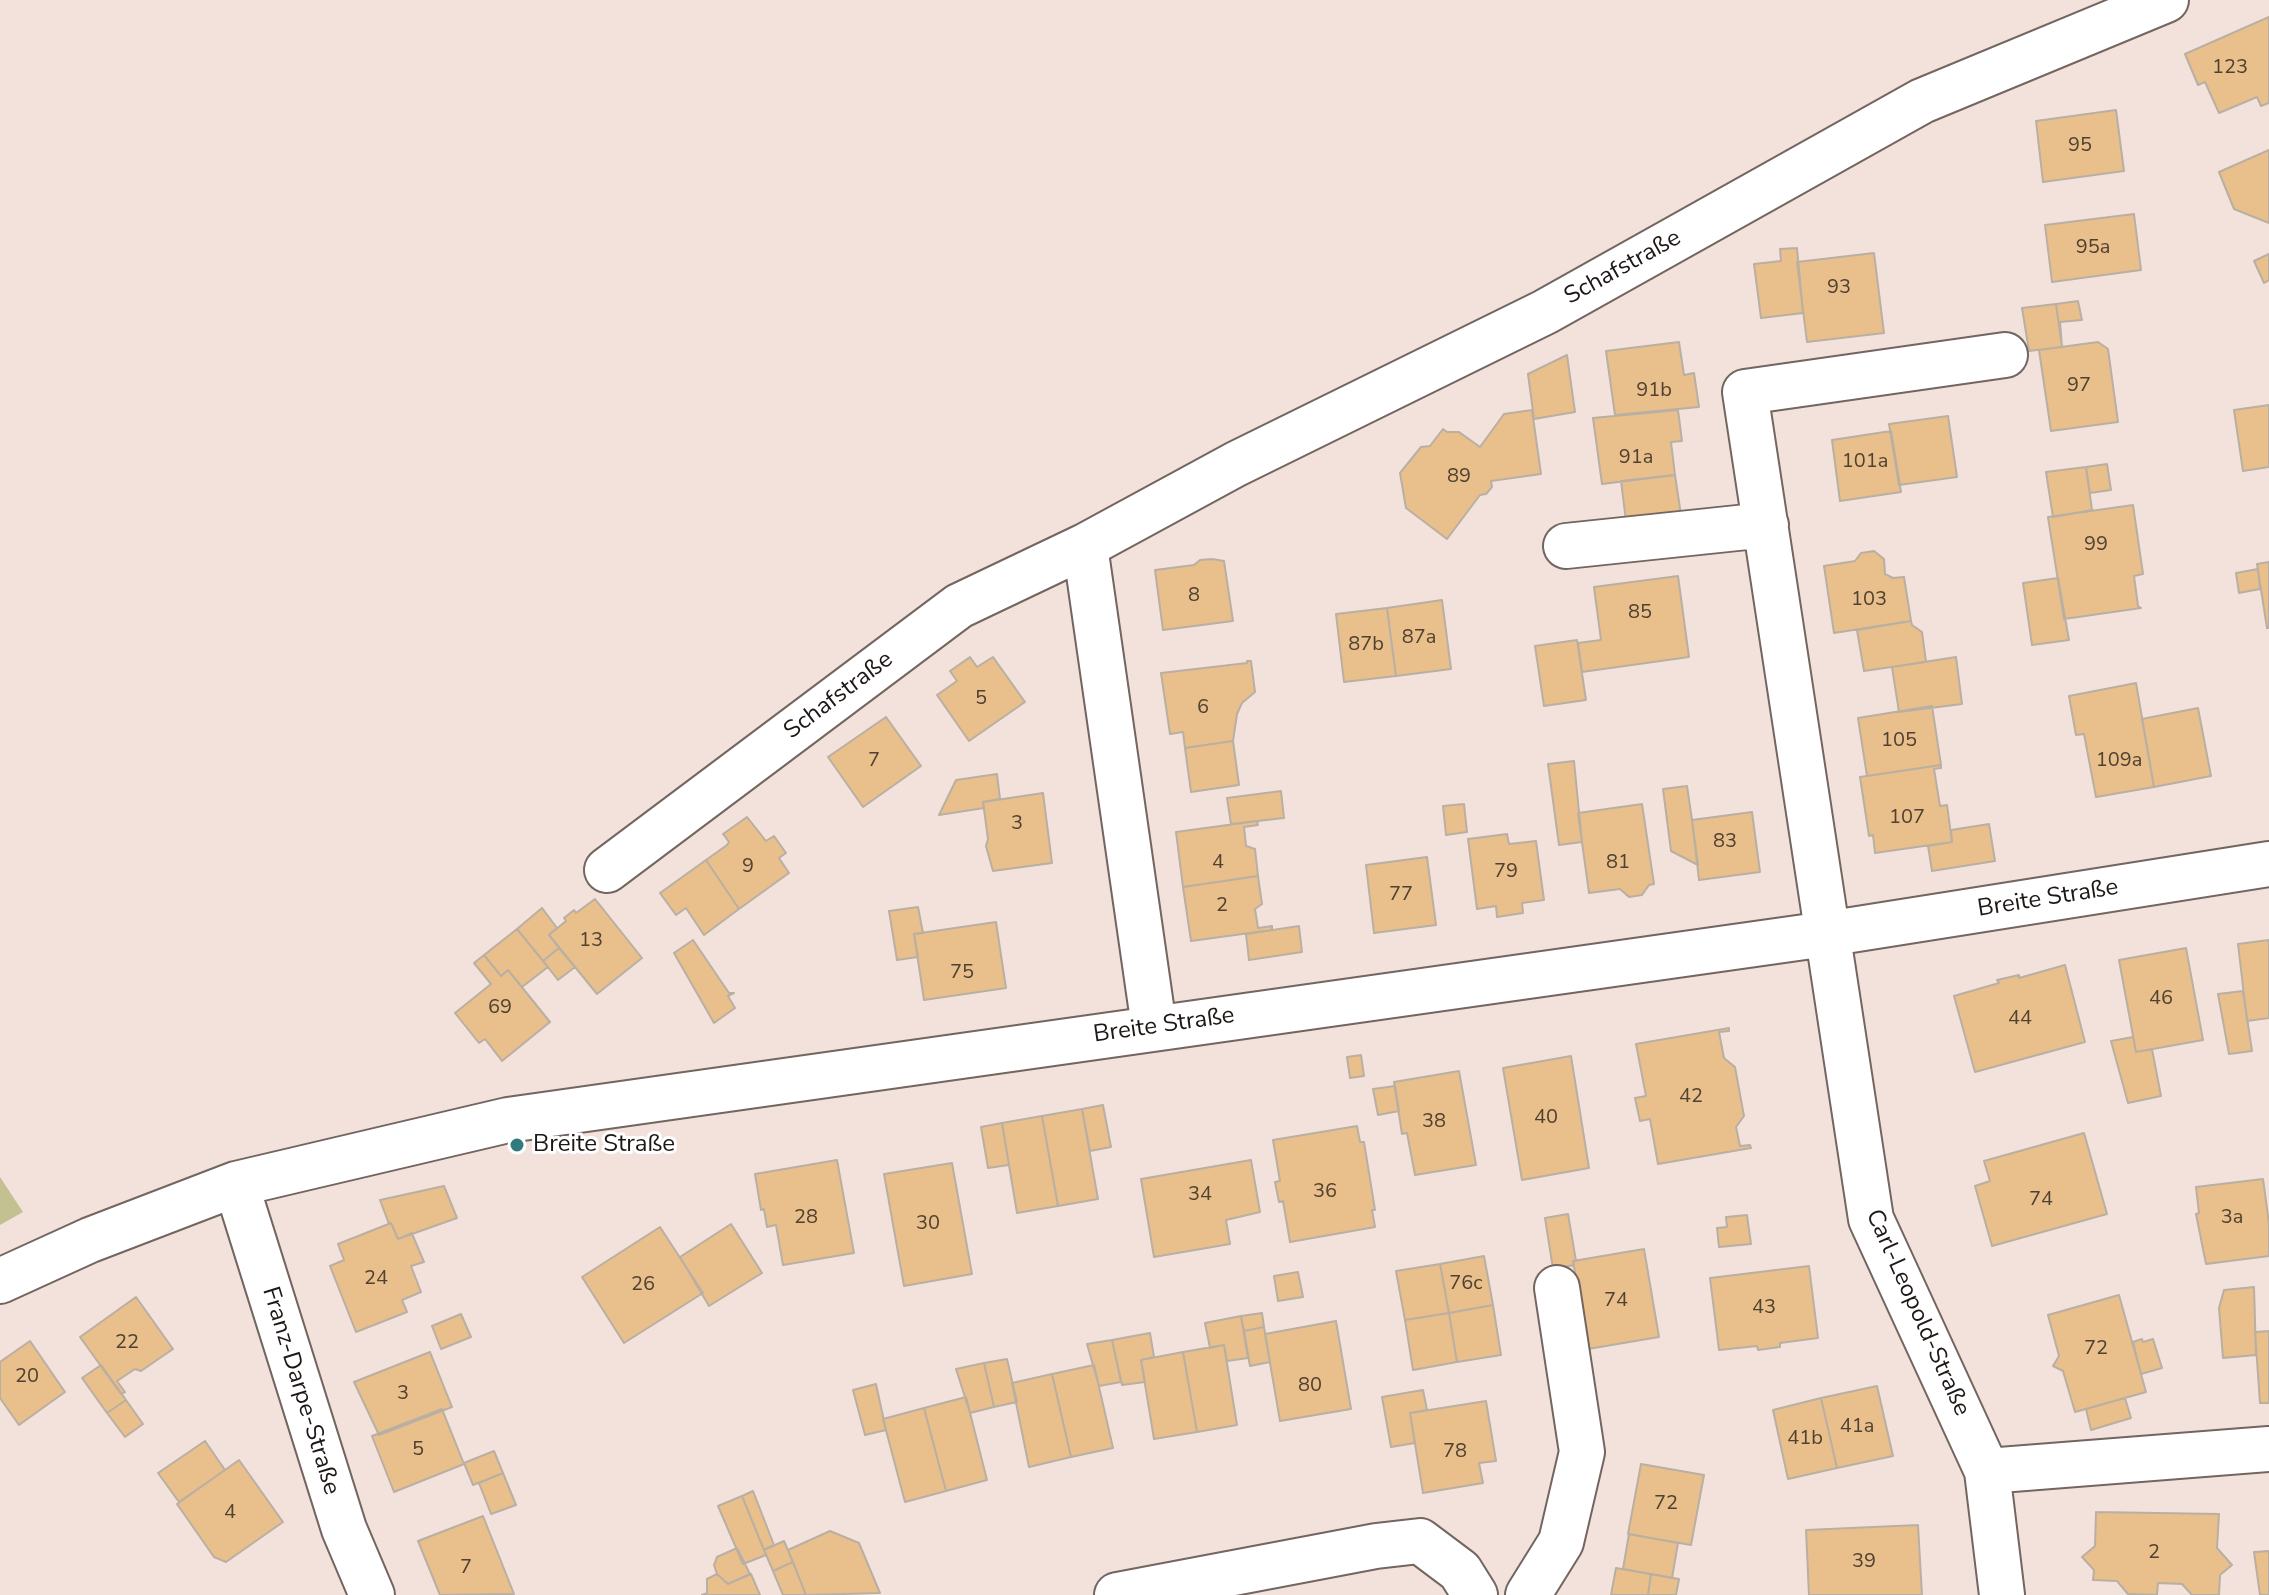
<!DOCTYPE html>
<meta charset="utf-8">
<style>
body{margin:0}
canvas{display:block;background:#f3e2dc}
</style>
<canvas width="2269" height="1595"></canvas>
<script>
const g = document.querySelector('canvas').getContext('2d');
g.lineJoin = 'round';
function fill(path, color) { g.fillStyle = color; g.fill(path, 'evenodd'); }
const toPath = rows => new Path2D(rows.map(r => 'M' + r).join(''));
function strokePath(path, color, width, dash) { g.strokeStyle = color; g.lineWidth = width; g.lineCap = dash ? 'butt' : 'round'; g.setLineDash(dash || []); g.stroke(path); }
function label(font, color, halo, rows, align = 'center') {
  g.font = font + ' "Nunito Sans",sans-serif'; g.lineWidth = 6; g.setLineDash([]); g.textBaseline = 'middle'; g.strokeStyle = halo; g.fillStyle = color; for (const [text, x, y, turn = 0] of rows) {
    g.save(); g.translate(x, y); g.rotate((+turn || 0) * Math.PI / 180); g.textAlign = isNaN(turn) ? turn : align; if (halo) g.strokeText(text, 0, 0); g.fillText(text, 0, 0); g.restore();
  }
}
const green = toPath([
 [0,1177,23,1212,0,1225]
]);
const building = toPath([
 [2269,17,2269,103,2261,106,2257,97,2219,113,2205,82,2198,85,2185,54,2269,17],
 [2116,110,2124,171,2043,182,2036,121,2116,110],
 [2269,150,2269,223,2234,209,2219,172,2269,150],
 [2134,214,2141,270,2052,282,2045,225,2134,214],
 [1797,248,1803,313,1761,318,1754,264,1781,261,1780,249,1797,248],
 [1874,253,1884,333,1807,342,1797,262,1874,253],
 [2269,254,2269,280,2264,283,2254,261,2269,254],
 [2078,301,2082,320,2060,322,2062,347,2056,304,2078,301],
 [2056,304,2062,347,2029,351,2022,308,2056,304],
 [1679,342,1684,375,1694,373,1699,407,1615,415,1606,351,1679,342],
 [2098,342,2108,349,2118,422,2051,431,2039,350,2098,342],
 [1567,355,1575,412,1534,419,1528,374,1567,355],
 [2269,405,2269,467,2243,471,2234,410,2269,405],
 [1532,410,1541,474,1491,481,1492,487,1486,494,1480,495,1447,539,1406,508,1400,473,1421,447,1430,446,1443,429,1447,432,1459,432,1480,447,1504,414,1532,410],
 [1678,410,1682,441,1671,442,1675,475,1602,484,1593,418,1678,410],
 [1948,416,1957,477,1899,485,1889,424,1948,416],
 [1891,431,1901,492,1840,501,1832,440,1891,431],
 [2107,464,2111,490,2090,493,2086,467,2107,464],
 [2086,467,2092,510,2053,517,2046,472,2086,467],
 [1675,475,1681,515,1626,521,1621,481,1675,475],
 [2133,505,2143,574,2134,576,2138,606,2141,608,2064,619,2048,517,2133,505],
 [1874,551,1884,559,1885,574,1893,578,1904,577,1911,621,1834,633,1824,566,1855,561,1861,553,1874,551],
 [1212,559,1224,561,1233,621,1163,630,1155,570,1194,565,1200,560,1212,559],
 [2269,562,2269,628,2267,628,2257,564,2269,562],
 [2258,569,2260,589,2239,593,2236,573,2258,569],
 [1678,576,1689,657,1582,672,1578,643,1601,640,1594,587,1678,576],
 [2058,578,2069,640,2032,645,2023,583,2058,578],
 [1442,600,1451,669,1396,676,1387,608,1442,600],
 [1387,608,1396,676,1344,682,1336,614,1387,608],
 [1911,621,1912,625,1922,632,1926,662,1864,671,1857,630,1911,621],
 [1577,640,1586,700,1544,706,1535,646,1577,640],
 [970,657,977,667,993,657,1025,702,969,741,937,695,957,681,950,671,970,657],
 [1956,657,1962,704,1899,712,1892,667,1956,657],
 [1247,661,1251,661,1255,692,1242,703,1237,714,1233,741,1185,748,1183,732,1170,734,1161,673,1247,663,1247,661],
 [2136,683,2154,787,2096,797,2084,734,2076,735,2069,696,2136,683],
 [1932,706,1941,765,1867,776,1858,718,1932,706],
 [2198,708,2211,776,2154,787,2142,719,2198,708],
 [886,717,921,766,863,807,828,757,886,717],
 [1233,741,1239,785,1191,792,1185,748,1233,741],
 [1574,761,1582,842,1559,845,1548,764,1574,761],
 [1941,765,1941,768,1934,769,1940,806,1947,805,1952,842,1875,853,1873,835,1869,836,1860,777,1941,765],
 [997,774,1000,799,983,802,984,808,939,815,956,780,997,774],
 [1687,786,1692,820,1698,865,1671,851,1663,789,1687,786],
 [1281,791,1284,818,1231,824,1227,798,1281,791],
 [1043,793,1052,863,993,871,986,846,988,839,983,802,1043,793],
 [1464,804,1467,832,1446,835,1443,806,1464,804],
 [1642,804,1654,884,1649,885,1642,895,1629,897,1620,889,1589,893,1578,813,1642,804],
 [1752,812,1760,872,1699,880,1692,820,1752,812],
 [747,817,766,841,774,836,786,853,779,858,789,873,739,909,706,860,727,845,729,842,723,834,747,817],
 [1257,821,1258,825,1244,827,1246,846,1255,849,1258,876,1183,887,1176,832,1257,821],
 [1989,824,1995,861,1932,871,1928,846,1952,842,1951,830,1989,824],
 [1507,834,1509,844,1536,841,1544,900,1522,903,1523,913,1497,917,1496,906,1477,909,1468,839,1507,834],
 [1427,857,1436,925,1374,933,1366,865,1427,857],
 [706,860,739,909,704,935,686,908,676,915,660,893,706,860],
 [1258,876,1262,904,1255,909,1258,928,1272,926,1272,930,1191,941,1183,887,1258,876],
 [595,899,642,958,597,994,549,935,566,921,564,918,574,910,576,913,595,899],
 [918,907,923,933,914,934,918,957,897,960,889,911,918,907],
 [542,908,557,928,549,935,559,948,543,961,517,929,542,908],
 [996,922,1006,988,924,1000,914,934,996,922],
 [1299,926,1302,952,1249,960,1246,934,1299,926],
 [517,929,548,967,522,987,508,970,501,976,484,955,517,929],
 [693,940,729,993,734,993,728,996,735,1008,714,1023,674,953,693,940],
 [2269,940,2269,1018,2247,1021,2238,944,2269,940],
 [559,948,575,967,558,980,543,961,559,948],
 [2186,948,2203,1040,2136,1052,2119,960,2186,948],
 [484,955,501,976,508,970,550,1022,502,1061,485,1039,479,1043,455,1013,491,984,474,963,484,955],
 [2065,965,2085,1042,1975,1072,1954,996,1999,983,1997,980,2019,975,2019,978,2065,965],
 [2243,991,2252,1051,2229,1054,2218,994,2243,991],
 [1729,1028,1729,1031,1719,1032,1724,1058,1735,1067,1744,1116,1736,1127,1740,1146,1750,1145,1751,1148,1658,1164,1650,1119,1640,1121,1635,1098,1646,1096,1636,1044,1729,1028],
 [2133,1037,2136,1052,2152,1049,2161,1096,2128,1103,2111,1041,2133,1037],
 [1361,1055,1364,1076,1350,1078,1347,1057,1361,1055],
 [1571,1056,1589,1168,1522,1180,1503,1068,1571,1056],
 [1459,1071,1476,1165,1415,1175,1407,1133,1402,1134,1394,1082,1459,1071],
 [1395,1086,1399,1111,1378,1115,1373,1089,1395,1086],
 [1103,1105,1111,1147,1090,1151,1082,1109,1103,1105],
 [1082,1109,1098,1199,1058,1206,1042,1116,1082,1109],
 [1042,1116,1058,1206,1017,1213,1002,1123,1042,1116],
 [1002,1123,1009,1165,988,1168,981,1127,1002,1123],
 [1357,1126,1360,1142,1364,1142,1375,1210,1372,1210,1375,1227,1290,1242,1283,1201,1279,1202,1275,1182,1280,1181,1273,1140,1357,1126],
 [2084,1133,2107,1214,1992,1246,1975,1186,1990,1181,1984,1161,2084,1133],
 [837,1160,854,1253,783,1265,776,1225,767,1227,764,1209,761,1210,755,1174,837,1160],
 [1251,1160,1260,1212,1226,1220,1230,1244,1154,1257,1141,1179,1251,1160],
 [952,1163,972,1274,904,1286,884,1174,952,1163],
 [2263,1179,2269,1223,2269,1256,2206,1264,2196,1214,2199,1213,2196,1187,2263,1179],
 [444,1186,457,1218,398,1239,391,1223,389,1224,380,1200,444,1186],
 [1568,1214,1576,1261,1573,1261,1574,1265,1553,1269,1545,1218,1568,1214],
 [1747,1215,1751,1244,1719,1247,1717,1228,1727,1227,1726,1217,1747,1215],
 [391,1223,398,1239,412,1233,413,1236,424,1262,411,1266,421,1292,402,1300,407,1312,356,1332,330,1266,344,1260,338,1244,391,1223],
 [731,1224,762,1273,709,1306,680,1257,731,1224],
 [660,1227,703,1293,624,1343,582,1277,660,1227],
 [1644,1249,1659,1337,1588,1349,1573,1261,1644,1249],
 [1484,1256,1493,1305,1449,1313,1440,1264,1484,1256],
 [1440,1264,1449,1313,1405,1320,1396,1271,1440,1264],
 [1809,1266,1818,1338,1780,1343,1780,1347,1758,1350,1757,1346,1719,1350,1710,1278,1809,1266],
 [1298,1272,1303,1297,1278,1301,1274,1276,1298,1272],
 [2254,1287,2256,1355,2223,1358,2219,1308,2224,1290,2254,1287],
 [2119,1295,2146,1392,2075,1412,2063,1371,2053,1366,2059,1356,2048,1315,2119,1295],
 [136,1297,173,1349,141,1371,135,1369,117,1381,125,1392,121,1394,80,1337,136,1297],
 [1493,1305,1501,1355,1457,1362,1449,1313,1493,1305],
 [1262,1313,1264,1327,1244,1331,1241,1316,1262,1313],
 [1449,1313,1457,1362,1413,1370,1405,1320,1449,1313],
 [461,1314,471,1337,441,1349,432,1326,461,1314],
 [1241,1316,1248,1358,1227,1361,1224,1345,1210,1348,1205,1323,1241,1316],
 [1336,1321,1351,1409,1280,1421,1265,1334,1336,1321],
 [1264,1327,1270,1362,1250,1366,1244,1331,1264,1327],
 [2269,1331,2269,1403,2260,1403,2255,1332,2269,1331],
 [1150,1333,1154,1357,1141,1360,1145,1382,1122,1385,1112,1340,1150,1333],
 [2142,1339,2143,1342,2153,1339,2162,1368,2141,1374,2133,1342,2142,1339],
 [1112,1340,1121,1382,1099,1386,1087,1344,1112,1340],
 [30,1341,65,1392,19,1425,0,1398,0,1362,30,1341],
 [1224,1345,1237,1425,1197,1432,1183,1352,1224,1345],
 [430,1352,452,1407,379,1435,354,1382,430,1352],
 [1183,1352,1197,1432,1154,1439,1141,1360,1183,1352],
 [1007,1359,1017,1402,994,1407,984,1363,1007,1359],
 [984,1363,994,1407,970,1413,956,1369,984,1363],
 [101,1365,126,1400,107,1413,82,1378,101,1365],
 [1094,1365,1113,1448,1071,1457,1052,1374,1094,1365],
 [1052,1374,1071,1457,1029,1467,1012,1383,1052,1374],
 [876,1384,886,1430,865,1435,853,1390,876,1384],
 [1877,1386,1893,1456,1837,1468,1821,1398,1877,1386],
 [1423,1390,1427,1410,1410,1413,1415,1443,1391,1447,1382,1397,1423,1390],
 [966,1397,987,1480,946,1491,924,1408,966,1397],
 [1821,1398,1837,1468,1788,1479,1773,1410,1821,1398],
 [2125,1398,2131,1418,2091,1430,2086,1409,2125,1398],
 [126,1400,143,1424,125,1437,107,1413,126,1400],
 [1486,1401,1496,1461,1479,1463,1483,1483,1423,1493,1410,1413,1486,1401],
 [924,1408,946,1491,905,1502,883,1419,924,1408],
 [442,1409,464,1464,394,1492,372,1436,442,1409],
 [205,1441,225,1470,179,1502,158,1473,205,1441],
 [494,1451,503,1473,473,1485,464,1463,494,1451],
 [239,1460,283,1522,226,1562,214,1557,177,1504,239,1460],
 [1641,1464,1704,1475,1691,1545,1628,1534,1641,1464],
 [503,1473,516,1505,491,1514,479,1483,503,1473],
 [753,1491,774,1545,764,1550,742,1496,753,1491],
 [742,1496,766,1555,743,1564,718,1506,742,1496],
 [2096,1512,2219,1514,2217,1548,2232,1565,2220,1575,2219,1595,2192,1595,2182,1584,2158,1583,2157,1595,2128,1594,2117,1581,2093,1580,2094,1570,2082,1557,2095,1546,2096,1512],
 [483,1516,514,1594,440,1595,418,1541,483,1516],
 [1918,1525,1922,1595,1809,1595,1806,1530,1918,1525],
 [830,1531,859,1543,880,1593,806,1595,788,1550,830,1531],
 [1629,1534,1678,1543,1672,1578,1623,1569,1629,1534],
 [784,1541,793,1562,773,1571,764,1550,784,1541],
 [737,1548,750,1574,728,1584,717,1574,714,1565,717,1557,737,1548],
 [2269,1551,2269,1595,2260,1595,2254,1552,2269,1551],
 [793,1562,806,1595,783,1595,773,1571,793,1562],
 [1616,1568,1651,1574,1648,1595,1611,1595,1616,1568],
 [717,1574,728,1584,751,1574,760,1595,702,1595,707,1593,707,1579,717,1574],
 [1651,1574,1679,1579,1676,1595,1648,1595,1651,1574]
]);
const minor = toPath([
 [1085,546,1154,1027],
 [1566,546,1766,525],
 [607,870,959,606,1085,546,1236,464,1545,312,1922,101,2166,0],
 [236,1184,344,1529,372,1595],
 [0,1281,90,1240,236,1184,508,1120,1826,934,2269,864],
 [1987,1471,2269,1449],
 [1117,1595,1376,1546,1420,1541,1460,1571,1475,1595],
 [1528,1595,1561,1542,1582,1452,1557,1288],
 [2002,1595,1987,1471,1871,1219,1745,392,2005,355]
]);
const markers = [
 [517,1145,8,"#317a7e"]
];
const numberNames = [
 ["123",2230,68],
 ["95",2080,146],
 ["95a",2093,248],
 ["93",1839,288],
 ["97",2079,386],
 ["91b",1654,391],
 ["91a",1636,458],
 ["101a",1865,462],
 ["89",1459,477],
 ["99",2096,545],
 ["8",1194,596],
 ["103",1869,600],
 ["85",1640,613],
 ["87a",1419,638],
 ["87b",1366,645],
 ["5",981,699],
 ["6",1203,708],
 ["105",1899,741],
 ["7",874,761],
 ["109a",2119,761],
 ["107",1907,818],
 ["3",1017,824],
 ["83",1725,842],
 ["4",1218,863],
 ["81",1618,863],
 ["9",748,867],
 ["79",1506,872],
 ["77",1401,895],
 ["2",1222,906],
 ["13",591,941],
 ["75",962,973],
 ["46",2161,999],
 ["69",500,1008],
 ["44",2020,1019],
 ["42",1691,1097],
 ["40",1546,1118],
 ["38",1434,1122],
 ["36",1325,1192],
 ["34",1200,1195],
 ["74",2041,1200],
 ["28",806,1218],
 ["3a",2232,1218],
 ["30",928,1224],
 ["24",376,1279],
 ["76c",1466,1284],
 ["26",643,1285],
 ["74",1616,1301],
 ["43",1764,1308],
 ["22",127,1343],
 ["72",2096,1349],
 ["20",27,1377],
 ["80",1310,1386],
 ["3",403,1394],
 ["41a",1857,1427],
 ["41b",1805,1439],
 ["5",418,1450],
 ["78",1455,1452],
 ["72",1666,1504],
 ["4",230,1513],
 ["2",2154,1553],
 ["39",1864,1562],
 ["7",466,1568]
];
const streetNames = [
 ["Schafstraße",1623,268,-29],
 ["Schafstraße",839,696,-37],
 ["Breite Straße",2048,899,-9],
 ["Breite Straße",1164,1026,-8],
 ["Carl-Leopold-Straße",1917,1313,66],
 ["Franz-Darpe-Straße",300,1391,73]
];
const poiNames = [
 ["Breite Straße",533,1145]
];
fill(green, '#c3c091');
fill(building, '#e9bf8b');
strokePath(building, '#b9afa3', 2);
strokePath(minor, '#73655f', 48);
strokePath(minor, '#fff', 44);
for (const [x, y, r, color] of markers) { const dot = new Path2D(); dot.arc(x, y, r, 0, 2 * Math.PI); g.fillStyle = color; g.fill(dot); strokePath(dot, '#fff', 3); }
label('20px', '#504132', null, numberNames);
label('24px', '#1d1715', '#fff', streetNames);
label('24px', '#1d1715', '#fff', poiNames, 'left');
</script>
